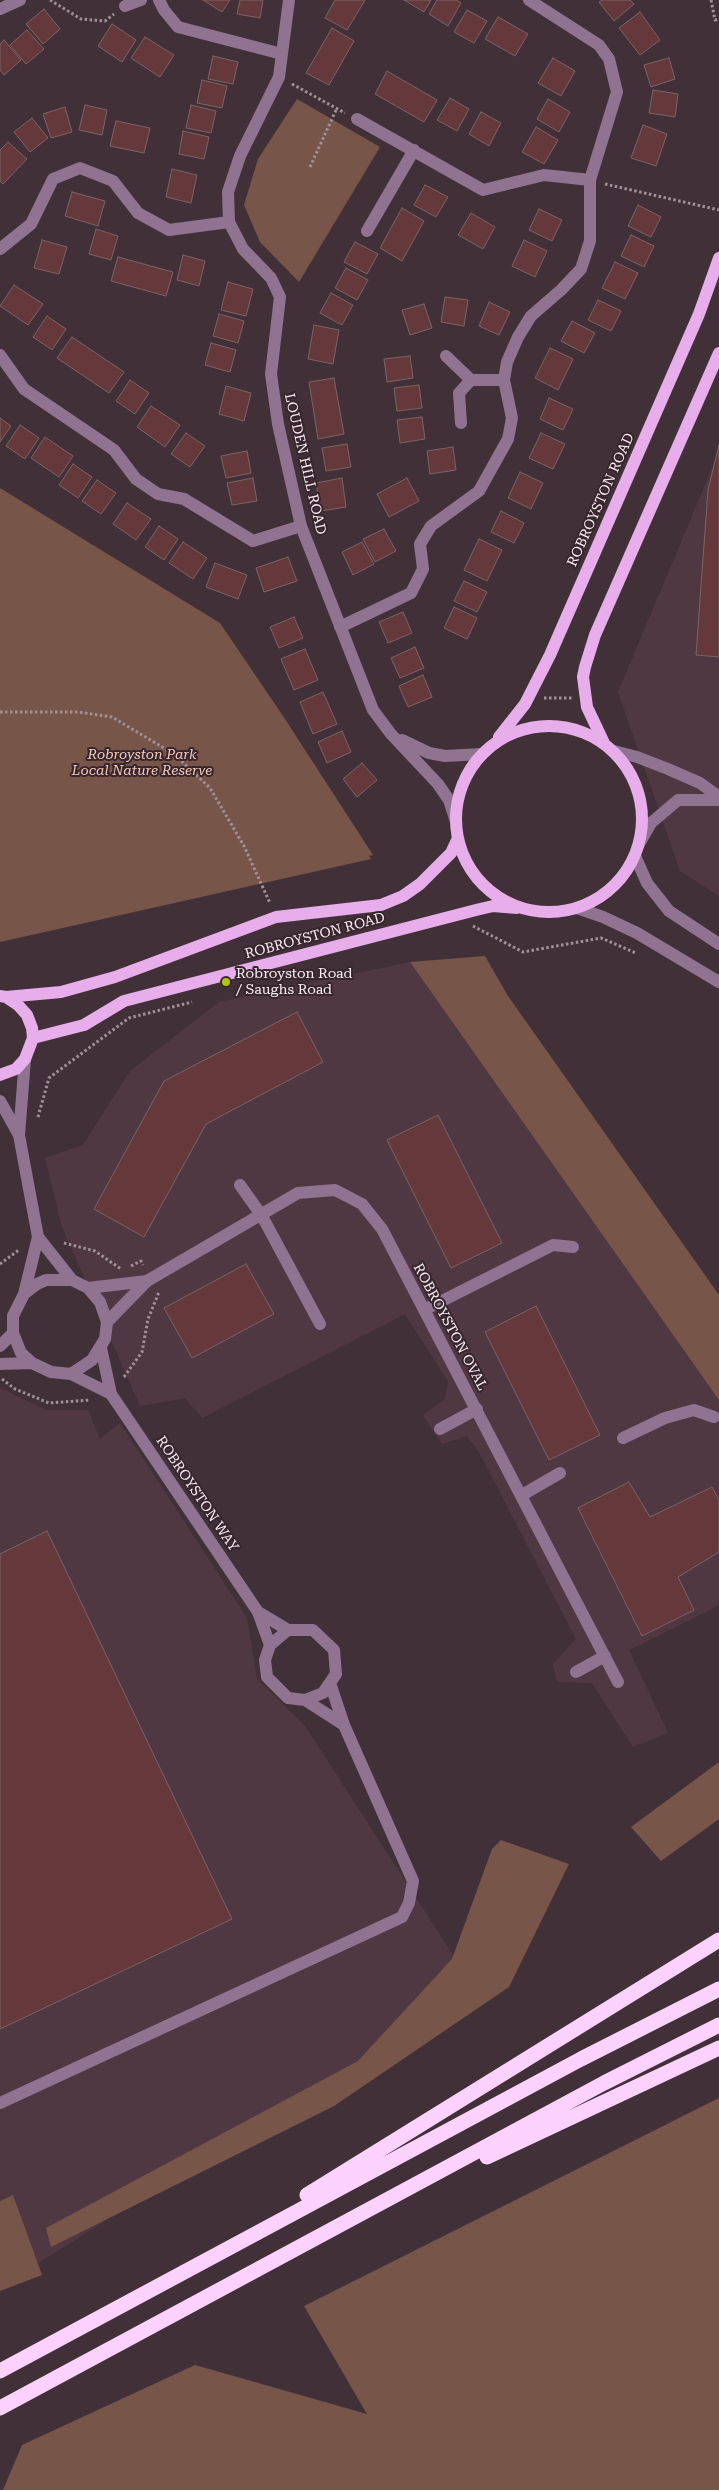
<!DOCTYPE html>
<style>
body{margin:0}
canvas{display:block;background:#423038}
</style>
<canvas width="719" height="2490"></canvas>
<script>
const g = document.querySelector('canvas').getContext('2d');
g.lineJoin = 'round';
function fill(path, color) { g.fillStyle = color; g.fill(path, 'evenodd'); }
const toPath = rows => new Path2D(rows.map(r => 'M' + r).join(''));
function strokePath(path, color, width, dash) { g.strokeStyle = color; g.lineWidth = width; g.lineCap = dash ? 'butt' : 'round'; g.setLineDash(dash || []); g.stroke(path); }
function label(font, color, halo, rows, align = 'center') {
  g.font = font + ' "Roboto Serif",serif'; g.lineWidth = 4; g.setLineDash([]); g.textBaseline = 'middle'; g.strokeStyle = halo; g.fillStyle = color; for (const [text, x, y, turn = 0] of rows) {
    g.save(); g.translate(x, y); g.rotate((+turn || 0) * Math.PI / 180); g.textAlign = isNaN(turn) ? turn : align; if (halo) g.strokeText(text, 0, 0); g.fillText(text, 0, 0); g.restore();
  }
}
const built = toPath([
 [719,452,719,896,680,871,618,692],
 [410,962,719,1400,719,1605,629,1650,668,1733,633,1747,592,1683,557,1682,553,1664,576,1639,479,1452,467,1436,442,1444,423,1415,445,1399,448,1381,405,1314,202,1418,185,1398,140,1406,62,1227,45,1158,83,1145,130,1071,219,1002],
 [0,1388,46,1410,88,1410,100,1439,120,1423,247,1618,257,1679,305,1726,475,1989,0,2287]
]);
const green = toPath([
 [297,99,380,147,299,282,260,242,244,205,258,159],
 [0,488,220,623,285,719,373,855,369,856,371,859,0,942],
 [485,956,508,996,719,1295,719,1400,410,962],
 [719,1762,719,1819,661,1861,631,1827],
 [501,1840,569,1864,509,1987,334,2106,51,2247,46,2228,358,2061,452,1959,492,1849],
 [719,2098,719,2490,3,2490,22,2445,195,2365,367,2414,304,2306],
 [13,2195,42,2275,0,2291,0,2201]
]);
const building = toPath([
 [203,0,230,0,222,12,203,0],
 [240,0,263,0,260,18,237,14,240,0],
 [335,0,365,0,347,30,325,18,335,0],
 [404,0,431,0,424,12,404,0],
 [437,0,456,0,461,3,448,26,429,14,437,0],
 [602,0,630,0,634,4,614,21,599,2,602,0],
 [44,9,60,29,43,44,26,24,44,9],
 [467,10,487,21,474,43,454,32,467,10],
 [640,12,660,40,640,55,619,28,640,12],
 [498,17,528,34,515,56,485,39,498,17],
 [112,24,136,40,122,62,98,46,112,24],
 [332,28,354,41,329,85,306,73,332,28],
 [27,30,44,49,26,64,10,45,27,30],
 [145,37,174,55,160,77,131,58,145,37],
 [4,40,21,60,4,75,0,70,0,44,4,40],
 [213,56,238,62,233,84,208,79,213,56],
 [553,58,575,71,561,96,538,83,553,58],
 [669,58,675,79,651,87,644,65,669,58],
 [387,71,437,100,424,122,375,94,387,71],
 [202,80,227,86,222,108,197,103,202,80],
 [653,90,678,94,675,117,649,113,653,90],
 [450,98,469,109,457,131,437,120,450,98],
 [548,99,570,112,559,132,537,119,548,99],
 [85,105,107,110,102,135,79,130,85,105],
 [191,105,216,111,211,133,186,128,191,105],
 [65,107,72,132,51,138,43,114,65,107],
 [481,112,501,123,489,146,469,134,481,112],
 [32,118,48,138,30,152,14,132,32,118],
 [116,121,150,128,144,153,110,146,116,121],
 [643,125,667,134,656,166,631,158,643,125],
 [536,127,558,140,544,164,522,152,536,127],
 [183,131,209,137,204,159,179,154,183,131],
 [8,142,27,159,3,184,0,181,0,150,8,142],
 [172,169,197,175,191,203,166,197,172,169],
 [425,185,448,197,436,217,414,205,425,185],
 [72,192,105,201,98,226,65,216,72,192],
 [638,205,661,217,651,237,628,226,638,205],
 [402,208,424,221,402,261,380,248,402,208],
 [539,209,562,220,552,241,529,230,539,209],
 [471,213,495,227,483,249,458,235,471,213],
 [96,229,118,236,111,260,89,254,96,229],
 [631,235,654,246,644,267,621,256,631,235],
 [42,240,67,247,59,274,34,268,42,240],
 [524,240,547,251,535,277,512,266,524,240],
 [355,242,378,254,367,274,344,262,355,242],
 [183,255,205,261,199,286,177,280,183,255],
 [118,257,173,272,166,296,111,281,118,257],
 [615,262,638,273,625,299,602,288,615,262],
 [346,268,368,280,357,300,335,288,346,268],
 [228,282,253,289,246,316,221,310,228,282],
 [14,285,43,304,28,325,0,306,14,285],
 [331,293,353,305,342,325,320,313,331,293],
 [445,297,468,300,464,326,441,322,445,297],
 [598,300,621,311,611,331,588,320,598,300],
 [489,302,510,312,499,335,479,326,489,302],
 [424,304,432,328,410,335,402,310,424,304],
 [219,314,244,321,238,343,213,336,219,314],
 [47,316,66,329,52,350,33,337,47,316],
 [572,321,595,333,584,353,561,341,572,321],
 [314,325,339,330,333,364,308,359,314,325],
 [72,337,124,372,109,393,57,358,72,337],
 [211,343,236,350,230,372,205,365,211,343],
 [550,348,573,359,558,390,535,378,550,348],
 [410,356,413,378,387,382,384,359,410,356],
 [334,378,344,434,318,439,309,382,334,378],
 [130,380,149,393,135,414,116,401,130,380],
 [419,385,422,408,397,411,394,388,419,385],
 [226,386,251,393,244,421,219,414,226,386],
 [549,398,573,409,563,430,540,419,549,398],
 [151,406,180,425,165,447,137,427,151,406],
 [422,417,425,439,400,443,397,420,422,417],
 [0,418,11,426,0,442,0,418],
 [20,425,39,438,25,459,6,446,20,425],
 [186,433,205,446,190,467,171,454,186,433],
 [541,433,565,444,553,469,529,458,541,433],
 [45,437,73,456,59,477,31,458,45,437],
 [347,444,351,467,326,471,322,448,347,444],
 [719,445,719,657,696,655,708,490,719,445],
 [453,447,456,470,430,474,427,451,453,447],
 [247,451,251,473,226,478,221,456,247,451],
 [73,464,92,477,78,498,59,485,73,464],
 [520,472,543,483,531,509,508,498,520,472],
 [253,478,257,501,232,505,227,483,253,478],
 [342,478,346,507,321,511,316,483,342,478],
 [407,478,419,501,389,517,377,494,407,478],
 [97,480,116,493,101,514,82,501,97,480],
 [127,503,151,519,136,540,113,524,127,503],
 [501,511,524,523,514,543,491,532,501,511],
 [159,526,178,539,164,560,145,547,159,526],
 [384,529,396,551,375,562,363,539,384,529],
 [479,539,502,550,487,581,464,570,479,539],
 [183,542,207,558,193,579,169,563,183,542],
 [362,542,374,564,353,575,342,552,362,542],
 [288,557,297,581,264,592,256,568,288,557],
 [215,563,247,575,238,599,206,587,215,563],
 [464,581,487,592,477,612,454,601,464,581],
 [454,607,477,618,467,639,444,628,454,607],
 [403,612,412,633,388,643,379,622,403,612],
 [294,617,303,638,279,648,270,627,294,617],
 [415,647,424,668,400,678,391,658,415,647],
 [305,649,318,680,294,690,281,659,305,649],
 [423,675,432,697,408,707,399,686,423,675],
 [323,692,337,724,313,734,300,702,323,692],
 [342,731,351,752,327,763,318,742,342,731],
 [362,763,377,780,357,797,343,779,362,763],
 [297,1012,323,1062,206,1124,144,1237,94,1209,164,1081,297,1012],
 [438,1115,502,1243,451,1268,387,1140,438,1115],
 [246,1264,274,1314,192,1358,164,1308,246,1264],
 [536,1306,600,1435,549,1460,485,1332,536,1306],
 [629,1482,650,1517,712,1487,719,1500,719,1552,678,1577,694,1610,642,1636,578,1508,629,1482],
 [47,1531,232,1919,0,2029,0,1554,47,1531]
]);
const path = toPath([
 [50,0,81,19,105,21,114,14],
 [711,0,715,20,719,19],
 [292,84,345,113],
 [310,167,337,108],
 [605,184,719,210],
 [544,698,572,698],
 [0,712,78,712,112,717,174,754,210,788,244,846,270,903],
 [473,926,523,952,601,938,636,953],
 [38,1117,49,1078,129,1018,192,1002],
 [64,1243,95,1251,121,1269],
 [0,1264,20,1249],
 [131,1266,141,1261,143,1265],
 [124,1377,142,1352,148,1319,159,1292],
 [2,1379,15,1389,49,1403,90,1400]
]);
const minor = toPath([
 [159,0,164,10,178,27,282,54],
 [289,0,279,77,240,156,228,192,229,222,243,249,271,278,280,297,271,374,278,424,301,526,373,710,391,734,438,784,449,800,456,822],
 [125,6,141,0],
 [0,9,20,0],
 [357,119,483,190,544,175,590,180],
 [367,231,414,150],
 [0,249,31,224,53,179,80,168,113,181,138,213,169,230,229,222],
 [0,355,24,389,114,450,136,479,158,494,184,499,253,541,301,526],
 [446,356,471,380],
 [461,423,459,393,471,380,504,380],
 [340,627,411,593,423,569,420,544,431,526,479,491,508,439,512,418,504,380,507,362,518,337,531,316,561,290,581,269,590,241,590,180,617,92,609,59,599,45,529,0],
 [402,740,429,753,445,756,482,754],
 [614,751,637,757,668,769,700,783,719,797],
 [639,844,651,823,678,800,719,800],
 [635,856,647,883,669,911,719,944],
 [577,908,603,917,637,933,719,982],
 [0,1101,19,1135],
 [240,1185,262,1216,320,1324],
 [38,1237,72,1280],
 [88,1288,147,1281],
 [24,1294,37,1284,46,1280,72,1280,88,1288,100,1302,107,1322,105,1339,92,1360,71,1374,51,1372,32,1363,21,1353,13,1333,13,1316,24,1294,38,1237,19,1135,25,1059],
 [424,1310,553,1245,573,1247],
 [107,1322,147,1281,298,1193,335,1190,362,1204,382,1229,618,1682],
 [0,1346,13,1333],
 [101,1348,111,1394,258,1612,270,1645],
 [0,1364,32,1363],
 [71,1374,111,1394],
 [440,1429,477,1409],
 [623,1438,665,1418,694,1410,714,1417],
 [522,1495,560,1473],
 [258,1612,288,1630,313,1630,334,1650,336,1674,323,1693,305,1700,288,1698,267,1677,265,1660,270,1645,288,1630],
 [576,1672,605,1656],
 [305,1700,344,1725],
 [0,2103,402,1917,409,1903,413,1881,344,1725,330,1683]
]);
const major = toPath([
 '456 819a93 93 0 1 1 186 0a93 93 0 1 1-186 0Z',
 [499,737,525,704,550,655,699,314,719,258],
 [604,743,587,707,583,677,585,667,595,635,719,353],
 [0,996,6,997,61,992,115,977,276,917,381,905,403,896,420,884,451,853,458,838],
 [33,1038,84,1025,124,1001,476,910,493,906,517,908],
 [0,1075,16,1069,25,1059,33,1038,32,1028,27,1015,18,1005,6,997]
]);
const highway = toPath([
 [487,2157,719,2048],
 [307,2195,719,1940],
 [0,2371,581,2059,719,1989],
 [0,2408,604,2083,719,2025]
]);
const markers = [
 [226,982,5,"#afc507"]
];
const streetNames = [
 ["LOUDEN HILL ROAD",305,464,77],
 ["ROBROYSTON ROAD",601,500,-66],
 ["ROBROYSTON ROAD",315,936,-15],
 ["ROBROYSTON OVAL",450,1327,62],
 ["ROBROYSTON WAY",197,1494,56]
];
const parkNames = [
 ["Robroyston Park",142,755],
 ["Local Nature Reserve",142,771]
];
const poiNames = [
 ["Robroyston Road",236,974],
 ["/ Saughs Road",236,990]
];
fill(built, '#503843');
fill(green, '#775548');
fill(building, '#65393c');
strokePath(building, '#7b6465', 1);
strokePath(path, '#a09198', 3, [2.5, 2.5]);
strokePath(minor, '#8f7391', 12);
strokePath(major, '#e8aeeb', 12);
strokePath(highway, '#fbd2fd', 15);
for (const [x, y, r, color] of markers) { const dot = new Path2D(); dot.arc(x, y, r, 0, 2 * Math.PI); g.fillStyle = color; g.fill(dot); strokePath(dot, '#37262e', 2); }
label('14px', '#fbeff4', '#37262e', streetNames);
label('italic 14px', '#f8cbbb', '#37262e', parkNames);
label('14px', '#fbeff4', '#37262e', poiNames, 'left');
</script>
